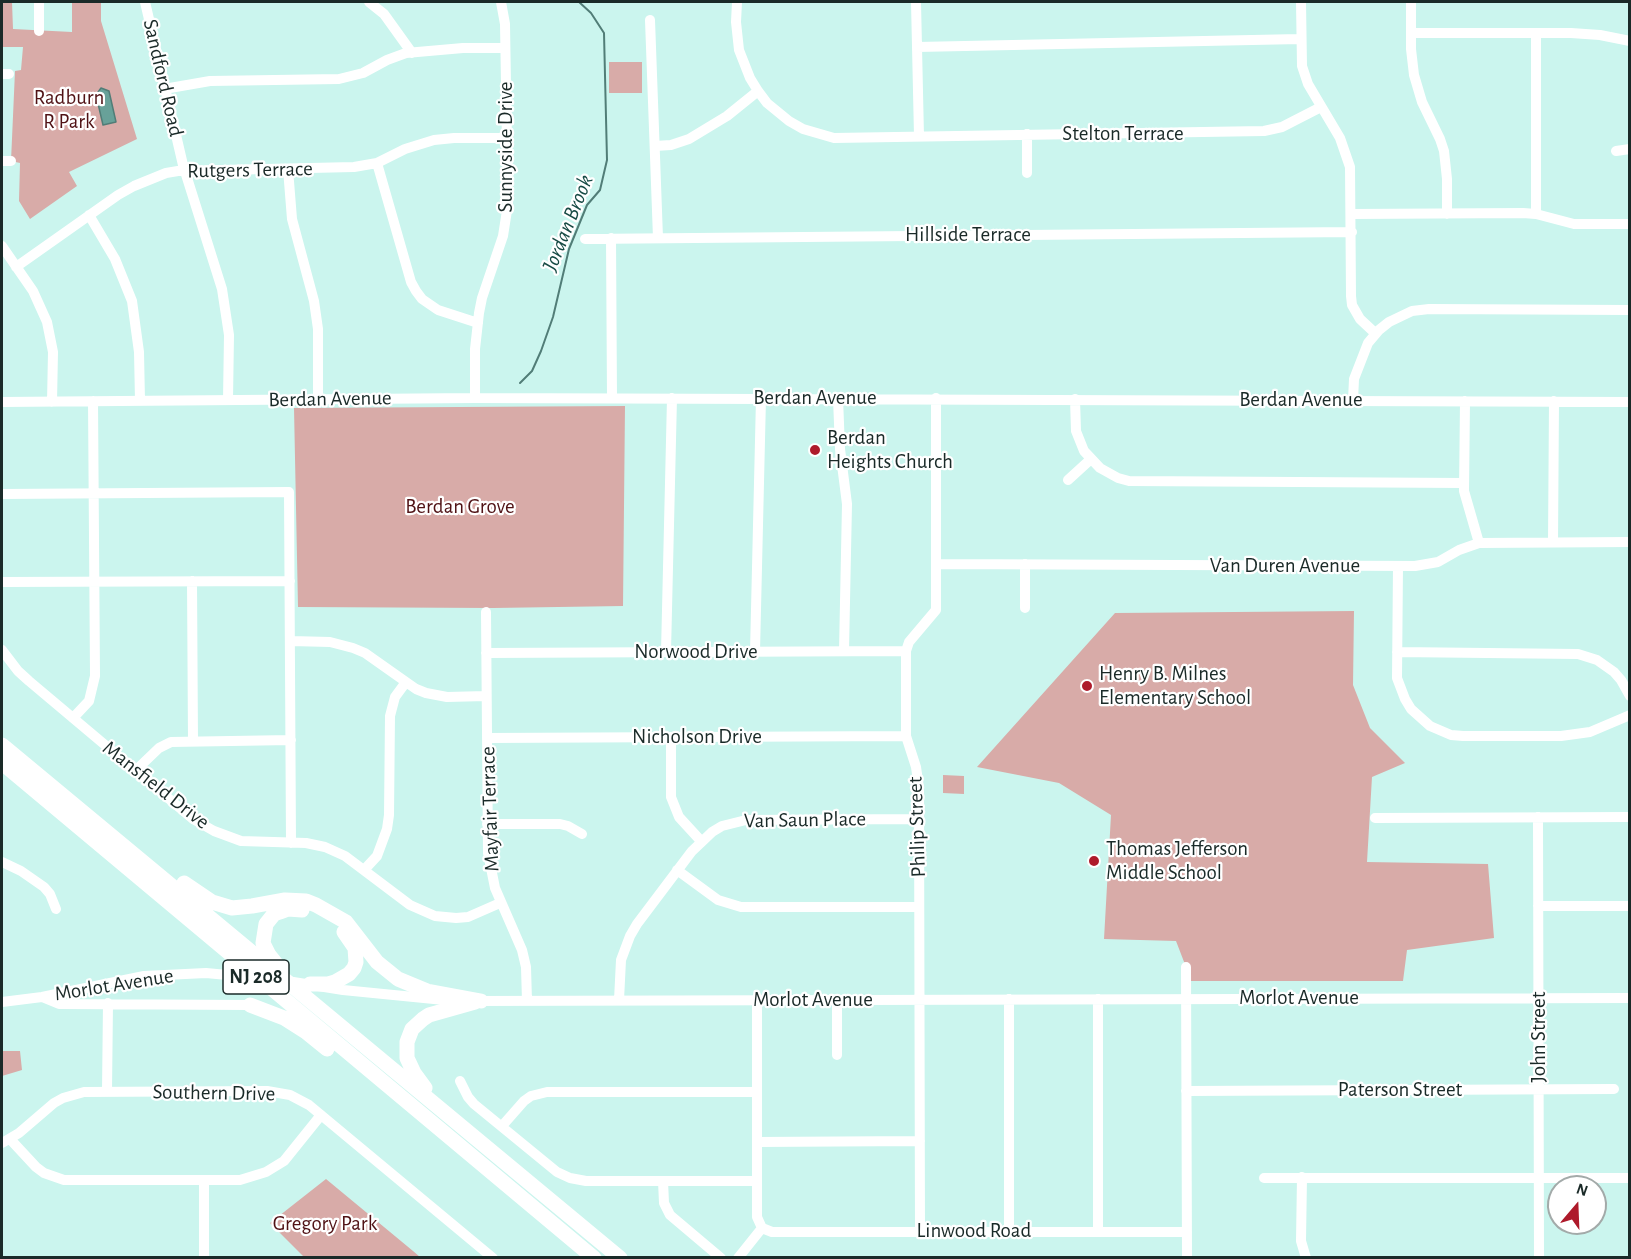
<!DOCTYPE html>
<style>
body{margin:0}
#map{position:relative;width:1631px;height:1259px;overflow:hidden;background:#cbf5ee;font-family:"Alegreya Sans",sans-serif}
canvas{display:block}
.frame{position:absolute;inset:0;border:3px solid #1a2a28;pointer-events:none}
.north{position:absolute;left:1547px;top:1175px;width:60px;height:60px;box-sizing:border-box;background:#fff;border:2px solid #a3aaa9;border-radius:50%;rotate:19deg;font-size:16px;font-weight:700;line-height:24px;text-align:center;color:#1a2a28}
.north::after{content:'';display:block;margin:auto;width:21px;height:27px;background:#ae1a2b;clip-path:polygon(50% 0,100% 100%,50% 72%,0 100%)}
</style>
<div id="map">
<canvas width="1631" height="1259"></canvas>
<div class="frame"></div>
<div class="north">N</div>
</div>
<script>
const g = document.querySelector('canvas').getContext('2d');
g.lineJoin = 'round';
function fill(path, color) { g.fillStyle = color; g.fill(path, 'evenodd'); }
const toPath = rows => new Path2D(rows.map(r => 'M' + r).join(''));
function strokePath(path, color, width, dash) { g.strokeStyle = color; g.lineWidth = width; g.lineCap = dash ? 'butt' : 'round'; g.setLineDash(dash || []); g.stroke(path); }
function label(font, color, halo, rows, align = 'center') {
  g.font = font + ' "Alegreya Sans",sans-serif'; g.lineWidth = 4.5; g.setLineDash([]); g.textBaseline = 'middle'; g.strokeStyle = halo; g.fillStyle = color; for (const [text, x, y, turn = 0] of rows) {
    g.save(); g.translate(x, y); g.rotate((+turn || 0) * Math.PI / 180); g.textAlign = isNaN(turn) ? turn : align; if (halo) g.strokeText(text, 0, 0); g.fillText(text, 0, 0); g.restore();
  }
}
const green = toPath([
 [2,2,12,2,13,29,72,32,72,2,101,2,101,21,137,139,69,172,77,186,30,219,19,201,20,163,11,161,15,71,21,70,23,47,2,47],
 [609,62,642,62,642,93,609,93],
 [625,406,623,606,493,608,298,607,294,408],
 [1354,611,1353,685,1370,728,1405,763,1372,777,1367,862,1488,864,1494,938,1407,950,1403,981,1186,981,1186,967,1176,941,1104,939,1111,815,1059,783,977,767,1115,613],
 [943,775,964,776,964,794,943,793],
 [2,1051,20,1051,22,1070,2,1076],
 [326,1179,413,1251,420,1257,304,1257,270,1223]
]);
const water = toPath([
 [101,88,109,91,116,122,103,125,96,95,101,88]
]);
const stream = toPath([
 [520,383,532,371,541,351,553,317,569,249,587,205,600,190,607,160,604,33,591,13,579,2]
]);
const minor = toPath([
 [39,2,39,31],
 [145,2,183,165,222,289,229,335,228,400],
 [369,2,384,14,412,53],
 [737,2,736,22,739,50,750,78,758,91,767,103,789,121,803,129,834,138,1264,131,1282,127,1321,107],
 [916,2,919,136],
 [1301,2,1302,66,1308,84,1340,138,1350,167,1351,296,1352,305,1360,319,1375,333],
 [1411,2,1411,49,1414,75,1422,102,1440,139,1444,151,1447,179,1447,214],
 [650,20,658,238],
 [1411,33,1571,33,1600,35,1630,41],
 [1536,33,1536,214],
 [917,47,1300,39],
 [2,74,9,74],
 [164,89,210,81,339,79,363,73,387,60,406,53,463,48,505,48],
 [1027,134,1027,173],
 [655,146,671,145,689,139,727,116,758,91],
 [1616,151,1630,149],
 [2,161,11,161],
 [377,163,411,282,416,291,422,299,438,310,478,323],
 [288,169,292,219,314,301,318,329,318,400],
 [1351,214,1523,213,1536,214,1574,224,1630,224],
 [89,215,115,259,132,301,139,352,140,401],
 [611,238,612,398],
 [585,239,1352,232],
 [2,246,33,291,47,322,53,352,52,402],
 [16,267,118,195,134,186,166,173,178,171,354,167,377,163,405,149,434,140,454,138,507,138],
 [475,398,475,349,479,313,482,298,503,236,508,204,505,24,501,2],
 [838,398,840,449,847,504,844,651],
 [1075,399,1076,431,1084,451,1100,468,1118,478,1129,481,1464,483],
 [1353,400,1354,379,1368,343,1379,330,1389,322,1412,311,1429,309,1630,310],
 [1465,401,1464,491,1479,543],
 [2,402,475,398,1630,402],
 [1068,480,1091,459],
 [2,494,289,492,291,843],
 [1553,542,1554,401],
 [936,564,1415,566,1438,562,1459,550,1479,543,1630,542],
 [1398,566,1397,678,1405,699,1411,709,1430,726,1451,735,1463,736,1561,736,1590,732,1630,715],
 [192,581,193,741],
 [2,582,290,581],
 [1025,608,1025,564],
 [486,612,488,853,495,888,522,950,526,967,527,1001],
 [291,641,330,642,353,648,365,653,416,689,426,693,447,697,486,696],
 [2,650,18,671,29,681,193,819,214,831,241,841,306,843,325,847,345,856,410,905,435,916,456,918,468,917,500,903],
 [666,652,672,398],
 [755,652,761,398],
 [1397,652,1578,654,1597,660,1614,672,1621,680,1630,696],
 [486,653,906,651],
 [73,718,89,701,95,676,93,401],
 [671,737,671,797,679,817,701,841],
 [487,738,906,736],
 [135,771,159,748,171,742,291,740],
 [1538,817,1539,1258],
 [1375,818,1630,817],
 [487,824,560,824,568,826,582,834],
 [2,862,21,871,44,887,50,894,56,909],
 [364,870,377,856,387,829,389,815,390,716,395,697,406,682],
 [677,870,718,900,741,907,919,907],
 [1538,906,1630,906],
 [1186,967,1187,1258],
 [287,981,343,990,444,1000],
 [42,997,59,1004,250,1005],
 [1009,999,1009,1232],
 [1098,999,1098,1231],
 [619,1000,621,960,630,936,637,924,692,851,712,832,722,826,746,820,919,819],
 [757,1000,757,1217,762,1228],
 [837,1000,837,1055],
 [475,1001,1630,998],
 [2,1002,42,997,144,976,206,973,259,978],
 [460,1081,468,1097,474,1104,557,1172,570,1178,586,1181,757,1181],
 [107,1091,108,1003],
 [1186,1091,1614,1089],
 [502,1126,524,1101,531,1096,547,1092,757,1092],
 [10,1139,36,1167,44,1173,64,1180,240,1180,266,1172,284,1161,321,1115],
 [757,1142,920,1141],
 [2,1143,19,1133,54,1103,63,1098,84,1092,267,1091,290,1095,309,1105,493,1258],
 [1302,1177,1301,1241,1306,1258],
 [1264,1178,1630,1178],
 [663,1181,664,1203,670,1215,721,1258],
 [762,1228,772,1232,1187,1232],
 [920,1231,919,788,916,767,906,736,906,651,909,642,936,610,936,398],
 [204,1258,204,1180],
 [738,1258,762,1228]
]);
const highway = toPath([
 [2,745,620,1258],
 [2,763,594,1258],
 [184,883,212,902,232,908,252,906,285,900,306,901,316,905,346,922,377,962,398,979,427,991,481,1001],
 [277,965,269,955,263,943,266,924,274,914,280,912,288,909,302,910],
 [310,984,328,984,335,982,349,974,354,968,356,962,355,948,344,932],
 [250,1005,284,1018,306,1032,327,1049],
 [425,1088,414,1073,407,1058,407,1042,412,1029,423,1019,429,1015,475,1002]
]);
const markers = [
 [815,450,6,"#ae1a2b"],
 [1087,686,6,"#ae1a2b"],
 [1094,861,6,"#ae1a2b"]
];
const shields = [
 [256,977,66]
];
const shieldNames = [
 ["NJ 208",256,977]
];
const streetNames = [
 ["Sandford Road",163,78,77],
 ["Stelton Terrace",1123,134],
 ["Sunnyside Drive",506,147,-90],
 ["Rutgers Terrace",250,170,-1],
 ["Hillside Terrace",968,235],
 ["Berdan Avenue",815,398],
 ["Berdan Avenue",330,399,-1],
 ["Berdan Avenue",1301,400],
 ["Van Duren Avenue",1285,566],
 ["Norwood Drive",696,652],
 ["Nicholson Drive",697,737],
 ["Mansfield Drive",156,785,38],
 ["Mayfair Terrace",490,809,-92],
 ["Van Saun Place",805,820,-1],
 ["Philip Street",917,827,-92],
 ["Morlot Avenue",114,985,-9],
 ["Morlot Avenue",1299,998],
 ["Morlot Avenue",813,1000],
 ["John Street",1539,1037,-90],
 ["Paterson Street",1400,1090],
 ["Southern Drive",214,1093,1],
 ["Linwood Road",974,1231]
];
const parkNames = [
 ["Radburn",69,98],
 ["R Park",69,122],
 ["Berdan Grove",460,507],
 ["Gregory Park",325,1224]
];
const poiNames = [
 ["Berdan",827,438],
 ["Heights Church",827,462],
 ["Henry B. Milnes",1099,674],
 ["Elementary School",1099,698],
 ["Thomas Jefferson",1106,849],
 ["Middle School",1106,873]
];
const waterNames = [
 ["Jordan Brook",568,223,-68]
];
fill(green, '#d8aba8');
fill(water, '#68a199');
strokePath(water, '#517d77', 1.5);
strokePath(stream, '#517d77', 2);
strokePath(minor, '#fff', 10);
strokePath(highway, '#fff', 15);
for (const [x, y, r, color] of markers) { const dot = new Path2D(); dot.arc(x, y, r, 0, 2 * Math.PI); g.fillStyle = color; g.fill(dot); strokePath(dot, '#fff', 2); }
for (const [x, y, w] of shields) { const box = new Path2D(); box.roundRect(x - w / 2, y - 17, w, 34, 4.5); g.fillStyle = '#fff'; g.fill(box); strokePath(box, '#1a2a28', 1.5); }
label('bold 20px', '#1a2a28', null, shieldNames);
label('21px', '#1a2a28', '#fff', streetNames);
label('21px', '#501215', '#fff', parkNames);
label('21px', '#1a2a28', '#fff', poiNames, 'left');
label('italic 22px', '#184b45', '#fff', waterNames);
</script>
